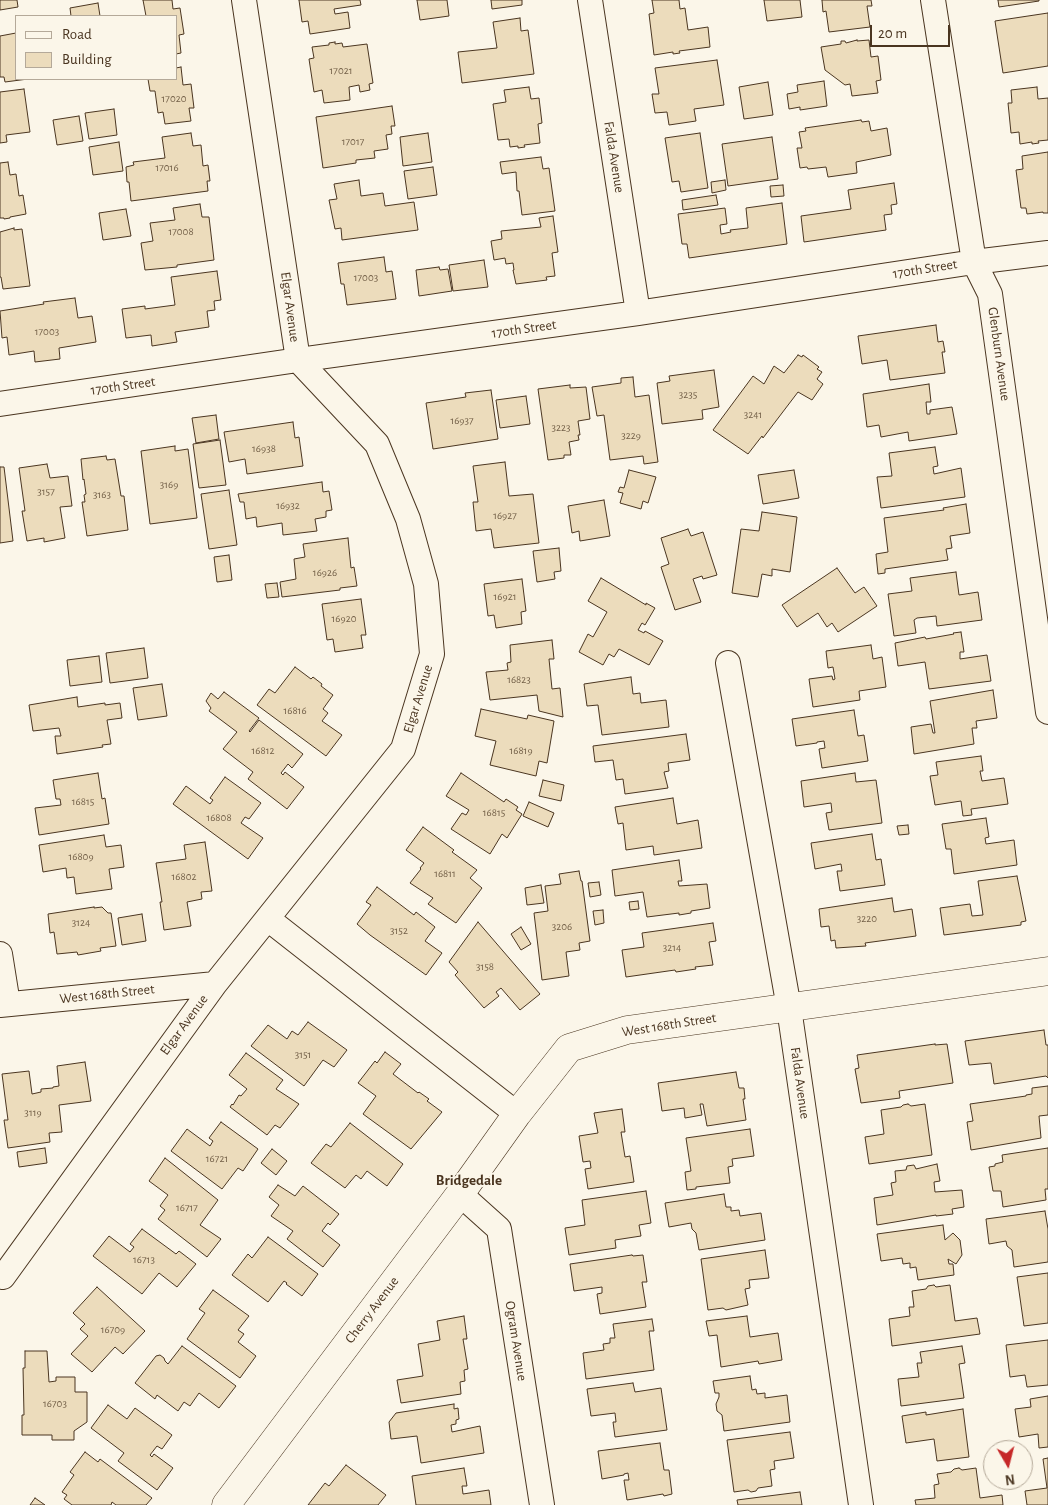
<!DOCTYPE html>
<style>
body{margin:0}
#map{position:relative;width:1048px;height:1505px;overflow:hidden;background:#fbf6e9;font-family:"Alegreya Sans",sans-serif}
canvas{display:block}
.legend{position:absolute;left:15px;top:15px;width:162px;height:65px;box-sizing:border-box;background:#fbf6e9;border:1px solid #b4a999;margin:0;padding:6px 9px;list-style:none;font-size:15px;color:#4a3520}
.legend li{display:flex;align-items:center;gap:10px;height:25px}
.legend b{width:25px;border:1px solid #b4a999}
.north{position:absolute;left:983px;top:1440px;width:50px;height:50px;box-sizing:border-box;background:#fbf6e9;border:1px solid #b4a999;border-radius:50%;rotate:172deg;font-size:14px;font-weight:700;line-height:20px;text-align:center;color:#4a3520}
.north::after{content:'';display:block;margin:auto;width:18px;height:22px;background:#c62828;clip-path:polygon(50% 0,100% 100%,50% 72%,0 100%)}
.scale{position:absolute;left:870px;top:25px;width:80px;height:22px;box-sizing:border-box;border:2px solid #4a3520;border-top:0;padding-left:6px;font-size:15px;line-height:18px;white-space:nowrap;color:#4a3520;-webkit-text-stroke:4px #fbf6e9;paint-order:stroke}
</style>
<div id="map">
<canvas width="1048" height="1505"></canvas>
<ul class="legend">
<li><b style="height:6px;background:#fbf6e9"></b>Road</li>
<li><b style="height:14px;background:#ecdcbc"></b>Building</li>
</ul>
<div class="north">N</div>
<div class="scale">20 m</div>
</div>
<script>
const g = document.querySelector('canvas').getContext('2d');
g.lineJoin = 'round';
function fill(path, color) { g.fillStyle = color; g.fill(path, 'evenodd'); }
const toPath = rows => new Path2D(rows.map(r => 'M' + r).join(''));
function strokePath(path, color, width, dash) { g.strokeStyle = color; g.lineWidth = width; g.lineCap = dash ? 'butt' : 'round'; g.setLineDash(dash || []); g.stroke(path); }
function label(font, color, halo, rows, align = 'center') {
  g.font = font + ' "Alegreya Sans",sans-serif'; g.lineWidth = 4; g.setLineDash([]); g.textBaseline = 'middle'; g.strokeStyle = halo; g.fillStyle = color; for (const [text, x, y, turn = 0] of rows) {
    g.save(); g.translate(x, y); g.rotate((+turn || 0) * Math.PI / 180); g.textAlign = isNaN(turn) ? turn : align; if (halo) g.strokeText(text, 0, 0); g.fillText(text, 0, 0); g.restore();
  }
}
const building = toPath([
 [0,0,17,0,18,7,0,10,0,0],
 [143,0,172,0,173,9,180,8,184,34,179,35,181,53,176,54,176,16,146,16,143,0],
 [299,0,360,0,361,5,334,9,335,14,348,12,350,28,310,34,308,21,302,22,299,0],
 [417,0,447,0,449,16,420,20,417,0],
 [491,0,522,0,522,5,492,9,491,0],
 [652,0,679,0,680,9,685,8,688,30,708,27,710,47,679,51,680,53,673,54,673,52,654,55,649,14,654,13,652,0],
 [764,0,800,0,802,17,767,21,764,0],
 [822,0,871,0,872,6,867,6,870,27,829,32,826,11,823,12,822,0],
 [998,0,1039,0,1039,1,999,7,998,0],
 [98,3,100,16,71,16,70,8,98,3],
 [1048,13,1048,66,1003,73,995,21,1048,13],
 [520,18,521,31,528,30,534,74,462,83,458,52,497,48,493,22,520,18],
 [16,33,16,79,28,79,5,82,4,77,0,77,0,36,16,33],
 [857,40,857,41,869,40,871,57,878,56,881,80,876,81,878,93,852,96,850,84,845,85,825,70,821,47,841,44,841,41,845,41,846,43,857,40],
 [335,42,335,44,342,43,343,47,367,44,373,83,369,84,370,90,360,92,359,85,349,87,350,100,324,103,322,90,314,92,309,59,314,58,312,47,329,45,329,43,335,42],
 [717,60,724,105,694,109,696,121,669,125,667,112,655,113,652,94,659,94,655,68,717,60],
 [181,67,183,85,191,84,194,108,189,108,191,121,165,124,163,112,158,113,155,91,150,91,148,79,176,79,176,68,181,67],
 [824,81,827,106,800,110,800,107,789,109,787,94,798,92,797,85,824,81],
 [768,82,773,115,744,119,739,87,768,82],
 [529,87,531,99,539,98,542,123,538,124,540,143,524,145,525,147,518,148,518,146,510,147,509,139,498,140,493,104,506,102,504,90,529,87],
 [1037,87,1038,99,1048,98,1048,140,1038,141,1039,143,1032,144,1032,142,1020,144,1019,132,1011,133,1008,103,1012,103,1011,90,1037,87],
 [24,89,30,132,6,135,7,142,0,143,0,92,24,89],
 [392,106,395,126,391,126,392,134,386,135,388,149,374,151,375,158,356,160,356,163,323,168,316,117,392,106],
 [114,109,117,135,89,139,85,113,114,109],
 [79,116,83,141,57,145,53,120,79,116],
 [861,120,862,122,869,121,871,131,887,128,891,155,856,162,857,173,828,177,826,167,808,169,807,167,800,168,797,148,802,148,799,132,806,131,805,128,861,120],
 [191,133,193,146,201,145,203,166,208,165,210,181,207,181,208,191,131,201,129,182,127,182,126,167,134,165,133,162,165,158,162,137,191,133],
 [428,133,432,162,403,166,400,137,428,133],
 [700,133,708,188,681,192,679,181,672,182,665,138,700,133],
 [772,137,778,179,728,186,722,144,772,137],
 [119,142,123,171,93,175,89,147,119,142],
 [1048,152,1048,213,1043,213,1043,212,1027,214,1026,208,1021,208,1016,170,1023,169,1022,156,1048,152],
 [541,157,543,169,549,168,555,211,522,215,519,191,517,191,516,172,502,174,500,162,541,157],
 [8,162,10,175,16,174,19,196,23,195,26,214,10,217,10,218,4,219,4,218,0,218,0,163,8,162],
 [433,167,437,195,408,199,404,171,433,167],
 [359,180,361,196,383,193,385,206,414,202,418,230,342,240,341,228,335,229,329,200,337,199,334,184,359,180],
 [725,180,726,190,712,193,711,182,725,180],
 [894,183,897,204,891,205,892,214,884,215,886,230,804,242,801,216,851,209,848,190,894,183],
 [783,185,784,196,771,197,770,186,783,185],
 [716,195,718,205,683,210,682,200,716,195],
 [782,203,787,244,689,258,687,244,682,244,678,214,725,208,727,224,720,225,721,234,731,232,730,230,748,228,746,208,782,203],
 [200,204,202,217,209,217,214,260,177,265,177,267,145,270,141,243,153,241,150,223,175,220,173,208,200,204],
 [126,209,131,236,103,240,99,213,126,209],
 [553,216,558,252,552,253,555,276,546,277,547,280,516,284,513,270,514,270,513,263,506,264,505,258,494,260,491,241,502,239,501,231,541,227,539,218,553,216],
 [14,228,14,230,22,229,30,286,3,289,1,277,0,277,0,232,14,228],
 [384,257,386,272,392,271,396,299,347,305,344,284,341,284,338,263,384,257],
 [484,260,488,287,453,291,449,265,484,260],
 [439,267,440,270,448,269,452,291,419,296,416,270,439,267],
 [217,271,221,300,214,301,215,310,207,311,209,327,175,332,177,342,152,346,151,335,126,338,122,309,145,306,145,309,175,305,171,277,217,271],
 [75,298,78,318,92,316,96,342,59,348,60,359,35,362,34,351,9,355,7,337,2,338,0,311,44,304,43,302,75,298],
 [936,325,938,342,943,341,945,352,942,352,945,373,890,380,887,360,862,364,858,336,936,325],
 [798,355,802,357,803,355,819,367,817,369,822,372,817,379,823,384,812,400,798,392,763,438,762,436,748,454,713,430,753,376,764,384,774,366,784,373,798,355],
 [714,370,719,407,702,410,703,419,662,424,657,383,670,381,669,376,714,370],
 [633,377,635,397,649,395,658,462,644,464,643,456,610,460,604,415,597,416,592,387,621,383,621,378,633,377],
 [929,384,931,402,926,402,927,414,930,414,930,410,952,407,957,434,909,441,908,432,881,437,879,425,867,427,863,394,929,384],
 [570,385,570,388,586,387,590,419,578,421,580,435,578,435,579,440,569,442,571,455,564,455,564,458,548,460,538,389,570,385],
 [491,390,498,439,433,449,426,403,466,397,465,393,491,390],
 [526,396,530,424,500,428,496,400,526,396],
 [216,415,219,439,196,443,192,418,216,415],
 [293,422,295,438,299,437,303,466,247,474,245,459,229,462,224,432,293,422],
 [220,440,226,485,199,488,193,444,220,440],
 [175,446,175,451,188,449,197,518,150,524,141,451,175,446],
 [935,447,938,466,933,467,934,474,961,468,965,497,881,508,877,477,892,476,889,453,935,447],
 [106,456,107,460,115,459,121,496,124,496,128,530,87,536,82,502,85,502,84,495,86,494,84,479,83,480,81,459,106,456],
 [505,462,509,496,533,494,539,543,494,548,491,529,476,531,473,502,478,502,473,466,505,462],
 [47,464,50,478,68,476,72,506,60,507,65,538,44,542,44,538,27,541,22,511,25,511,19,468,47,464],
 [0,467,4,467,13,541,0,543,0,467],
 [629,470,656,477,648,503,643,501,641,509,620,503,623,493,618,492,620,487,624,488,629,470],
 [794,470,799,498,763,504,758,475,794,470],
 [322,482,323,492,329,491,332,510,326,511,326,517,315,519,317,531,283,535,282,523,257,527,256,517,246,519,244,502,240,502,238,494,322,482],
 [229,490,237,545,209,549,201,494,229,490],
 [604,500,610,536,580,541,579,531,572,533,568,506,604,500],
 [966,504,970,533,950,536,952,548,946,549,948,560,885,569,885,573,878,574,876,554,888,552,884,518,944,510,943,508,966,504],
 [762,512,797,517,790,572,772,569,772,576,762,574,758,597,732,593,741,529,759,531,762,512],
 [688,529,691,536,703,532,717,575,703,579,702,576,693,579,701,602,675,610,661,567,669,564,661,538,688,529],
 [348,538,351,568,354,567,357,586,340,588,340,590,282,597,280,582,296,579,294,559,305,557,303,544,348,538],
 [559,548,561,571,554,572,555,579,537,582,533,551,559,548],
 [229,555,232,580,217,582,214,557,229,555],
 [837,568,855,593,864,587,877,606,838,632,832,623,827,627,818,613,797,627,782,605,837,568],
 [956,572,959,595,978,592,982,620,937,626,936,616,917,618,914,620,916,633,894,636,888,594,912,591,910,578,956,572],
 [601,578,646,605,646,603,655,608,645,625,642,623,638,630,644,633,645,631,663,641,649,665,619,649,614,657,609,654,603,665,579,652,588,634,593,637,607,612,588,601,601,578],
 [522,579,526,611,521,612,522,624,496,628,494,615,488,616,484,584,522,579],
 [277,583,279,597,267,598,265,584,277,583],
 [361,599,366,635,361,635,363,648,335,652,333,639,327,640,322,604,361,599],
 [961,632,964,652,960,652,960,659,987,655,991,681,929,689,925,662,898,666,895,643,925,637,926,639,954,634,953,633,961,632],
 [552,640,554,659,549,659,552,689,560,688,563,717,539,711,537,695,490,700,486,672,508,670,507,663,511,662,510,645,552,640],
 [871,645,873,659,882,657,886,687,859,691,860,700,813,707,809,679,832,676,833,680,835,679,833,667,828,668,826,651,871,645],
 [144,648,148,678,110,683,106,653,144,648],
 [99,656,102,682,70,686,67,660,99,656],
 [295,667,311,679,313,677,322,684,321,686,333,695,323,709,328,713,322,721,342,735,326,756,257,705,269,689,275,693,295,667],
 [631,677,633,694,640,693,641,703,666,700,669,727,602,735,598,705,587,706,584,684,631,677],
 [162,684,167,716,138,720,133,688,162,684],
 [993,690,997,718,976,721,977,728,972,728,974,744,914,754,911,727,931,724,933,733,935,733,930,701,993,690],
 [224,692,259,718,249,731,250,732,259,720,303,754,292,768,288,764,281,773,283,775,285,772,304,787,287,809,248,779,253,772,223,749,237,732,209,711,211,708,206,701,211,693,218,699,224,692],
 [77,697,78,707,105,703,105,705,120,703,122,718,107,720,111,744,102,745,103,747,57,754,55,736,61,736,59,728,33,731,29,705,77,697],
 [481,709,527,719,528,715,554,721,547,763,539,761,536,776,490,765,496,741,475,736,481,709],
 [854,710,858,736,864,735,868,761,822,768,819,749,825,748,824,741,817,742,817,743,796,746,792,719,854,710],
 [686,734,690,760,668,763,669,771,664,772,668,788,625,794,623,779,616,780,613,760,595,762,593,746,686,734],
 [981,756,983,771,980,771,982,781,1004,778,1008,804,971,809,972,815,963,816,961,801,935,805,930,776,938,775,936,762,981,756],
 [98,773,102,799,105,798,109,824,39,835,35,808,61,805,60,799,56,799,53,780,98,773],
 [461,773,504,802,506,799,518,807,516,810,522,814,507,838,502,834,490,854,451,829,462,813,466,815,469,810,446,796,461,773],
 [855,773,856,782,876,780,882,823,829,830,826,813,832,812,831,803,804,807,801,781,855,773],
 [225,777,261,803,249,819,245,817,241,823,263,838,248,859,173,804,186,786,210,804,213,800,210,798,225,777],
 [543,780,564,785,561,801,539,796,543,780],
 [673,798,677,824,698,820,702,848,654,855,653,846,626,850,623,823,618,824,615,807,673,798],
 [529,802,554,813,548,827,523,816,529,802],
 [986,818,989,837,985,838,986,844,1014,840,1017,865,954,874,951,849,946,849,942,824,986,818],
 [908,825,909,834,899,835,897,826,908,825],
 [423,827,454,850,452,852,477,870,470,878,482,888,456,923,428,904,433,898,410,883,421,869,420,868,424,863,406,850,423,827],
 [872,834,876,860,881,859,885,885,840,891,837,871,842,871,841,864,815,869,811,843,872,834],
 [104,835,106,847,121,845,124,867,109,869,112,889,76,894,74,877,67,878,66,868,43,872,39,845,104,835],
 [205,842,212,891,201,892,202,899,187,902,191,926,164,930,160,902,162,902,156,863,186,859,184,845,205,842],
 [679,860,682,881,678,881,679,886,707,884,710,908,691,911,691,913,679,915,679,913,647,917,643,892,615,896,612,870,679,860],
 [579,871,581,881,582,881,590,941,579,943,580,950,566,952,569,976,542,980,534,913,548,911,545,886,561,884,559,874,579,871],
 [1017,876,1026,921,1021,922,1021,925,944,935,940,908,970,904,972,916,983,915,978,881,1017,876],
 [599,882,601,895,590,897,588,883,599,882],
 [541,885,544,903,527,905,525,888,541,885],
 [377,887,414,915,416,912,435,927,425,941,442,953,426,975,370,935,357,924,371,905,366,902,377,887],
 [892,898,894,912,912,909,916,936,865,943,866,946,836,948,835,940,831,941,829,926,821,927,819,909,892,898],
 [638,901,639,909,630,910,629,902,638,901],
 [94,907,94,908,102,907,108,913,111,913,116,946,100,948,101,951,78,955,77,952,57,954,54,932,50,933,48,914,94,907],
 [603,910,604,923,595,925,593,911,603,910],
 [142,914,146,941,122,945,118,918,142,914],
 [478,922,540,994,520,1010,501,988,496,992,499,996,484,1008,455,975,458,972,449,962,478,922],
 [713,923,716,941,709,942,713,965,695,967,696,969,676,972,675,970,626,977,622,950,644,947,642,933,713,923],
 [521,927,531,944,521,950,511,934,521,927],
 [308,1022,347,1050,334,1067,323,1060,304,1086,251,1046,268,1025,287,1039,292,1031,298,1035,308,1022],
 [1044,1030,1046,1045,1048,1045,1048,1078,1046,1076,994,1084,991,1063,969,1065,965,1041,1044,1030],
 [935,1044,935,1045,947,1044,953,1083,899,1091,900,1098,861,1103,855,1069,859,1068,857,1055,935,1044],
 [385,1052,401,1064,393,1074,418,1093,419,1092,429,1099,427,1101,442,1112,411,1149,363,1114,376,1096,358,1083,375,1061,377,1063,385,1052],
 [246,1053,283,1080,276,1089,299,1104,280,1128,275,1125,267,1135,230,1107,232,1104,233,1105,239,1095,241,1096,247,1089,229,1075,246,1053],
 [85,1062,91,1101,59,1105,62,1132,49,1133,50,1142,8,1148,4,1120,8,1120,2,1074,29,1071,32,1094,41,1092,41,1089,53,1088,53,1087,59,1086,57,1066,85,1062],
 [736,1072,739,1088,744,1088,745,1099,743,1099,746,1120,707,1126,703,1104,700,1104,702,1115,685,1118,684,1108,662,1111,658,1083,736,1072],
 [1048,1086,1048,1115,1039,1116,1041,1138,971,1150,967,1122,973,1121,970,1104,1026,1096,1026,1095,1032,1094,1032,1088,1048,1086],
 [908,1104,911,1106,925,1104,932,1155,869,1164,865,1137,884,1134,881,1110,901,1107,903,1105,908,1104],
 [622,1109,625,1132,621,1132,625,1157,630,1156,634,1182,588,1189,585,1169,591,1168,590,1161,583,1162,579,1136,598,1133,594,1113,622,1109],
 [221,1122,258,1149,243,1171,238,1168,222,1189,171,1151,187,1129,210,1146,213,1141,209,1138,221,1122],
 [350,1123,403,1164,387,1186,367,1171,361,1179,356,1175,345,1188,311,1163,326,1144,331,1147,350,1123],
 [750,1129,754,1156,732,1159,733,1166,728,1167,730,1183,696,1187,696,1189,687,1190,685,1172,691,1171,686,1138,750,1129],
 [45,1148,47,1163,19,1167,17,1152,45,1148],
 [1048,1148,1048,1189,1045,1189,1046,1200,1003,1207,1001,1191,993,1191,989,1167,995,1166,995,1164,1003,1162,1002,1155,1048,1148],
 [272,1149,287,1161,276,1175,261,1163,272,1149],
 [165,1158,218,1200,200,1225,221,1239,207,1257,158,1219,165,1210,160,1206,168,1195,149,1181,165,1158],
 [937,1164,940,1181,934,1182,935,1192,962,1190,964,1207,952,1209,953,1214,936,1216,936,1215,877,1225,874,1198,893,1195,891,1183,896,1182,895,1171,906,1170,907,1166,914,1165,916,1169,937,1164],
 [278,1185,295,1196,303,1186,339,1214,330,1225,328,1223,322,1231,340,1245,323,1267,287,1239,293,1231,271,1216,279,1205,269,1197,278,1185],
 [646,1191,651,1223,639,1225,641,1236,615,1240,616,1248,569,1255,565,1228,585,1225,582,1200,646,1191],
 [724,1194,726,1207,731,1207,731,1211,739,1210,740,1216,761,1213,765,1240,699,1250,696,1233,692,1229,691,1223,669,1227,665,1203,724,1194],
 [1045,1211,1048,1229,1048,1262,1014,1267,1012,1250,1007,1246,1006,1241,989,1244,986,1219,1045,1211],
 [943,1225,945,1240,953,1233,960,1240,962,1255,956,1264,948,1259,949,1264,953,1264,954,1275,918,1280,916,1267,910,1268,910,1263,903,1264,902,1258,881,1261,877,1234,943,1225],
 [142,1229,176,1254,179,1251,196,1264,177,1287,159,1273,142,1294,93,1256,109,1236,130,1252,134,1247,130,1244,142,1229],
 [268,1237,318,1274,302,1296,286,1284,287,1283,284,1281,268,1302,232,1275,248,1254,252,1258,268,1237],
 [765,1250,769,1278,749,1280,750,1288,745,1289,748,1305,726,1310,723,1308,708,1310,701,1259,765,1250],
 [632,1255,633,1256,643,1255,647,1282,642,1282,646,1307,600,1314,597,1294,602,1293,602,1287,574,1291,570,1264,632,1255],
 [1048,1273,1048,1323,1024,1326,1017,1277,1048,1273],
 [934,1285,936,1287,950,1285,955,1321,977,1318,980,1334,892,1346,889,1319,910,1316,909,1307,914,1307,912,1291,926,1289,928,1286,934,1285],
 [97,1287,145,1331,123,1354,115,1347,92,1372,71,1354,88,1336,80,1329,85,1324,73,1313,97,1287],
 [213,1290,249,1316,238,1330,244,1334,238,1342,256,1356,240,1378,187,1339,205,1313,199,1309,213,1290],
 [464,1316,467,1339,463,1339,468,1369,464,1370,465,1381,460,1382,461,1394,401,1403,397,1380,423,1376,418,1344,440,1340,437,1321,464,1316],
 [747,1316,750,1337,778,1333,782,1360,759,1364,758,1361,721,1367,717,1335,709,1336,706,1321,747,1316],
 [652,1319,654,1331,649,1331,654,1370,586,1379,583,1353,604,1350,603,1344,610,1343,610,1338,615,1338,613,1324,652,1319],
 [1048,1340,1048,1385,1027,1387,1025,1375,1010,1377,1006,1345,1048,1340],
 [182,1346,236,1386,219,1408,199,1393,190,1406,184,1402,178,1411,157,1395,155,1399,135,1383,156,1356,160,1355,164,1358,165,1361,168,1364,182,1346],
 [962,1346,965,1363,959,1364,964,1398,901,1406,898,1379,919,1377,917,1363,922,1363,920,1352,962,1346],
 [25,1351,47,1351,49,1382,56,1381,56,1377,75,1377,75,1392,87,1392,87,1422,74,1431,74,1440,52,1440,52,1435,22,1435,22,1415,24,1415,23,1368,25,1368,25,1351],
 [750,1376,752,1390,756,1389,757,1394,765,1393,765,1398,787,1395,790,1422,724,1431,722,1415,717,1411,716,1404,719,1397,719,1393,715,1393,713,1381,750,1376],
 [633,1383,635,1392,661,1388,667,1430,615,1437,613,1422,616,1422,615,1413,591,1416,587,1389,633,1383],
 [1048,1396,1048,1447,1039,1448,1038,1434,1019,1437,1015,1409,1031,1407,1030,1399,1048,1396],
 [454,1404,454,1409,458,1408,459,1419,456,1420,456,1424,451,1425,452,1432,480,1426,484,1453,421,1463,417,1436,391,1439,389,1422,396,1413,454,1404],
 [108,1405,127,1419,135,1408,172,1435,162,1449,157,1446,150,1455,152,1457,154,1454,173,1468,157,1490,118,1461,124,1453,91,1428,108,1405],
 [963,1409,969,1457,937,1461,934,1439,906,1443,902,1416,926,1412,926,1415,963,1409],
 [790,1432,794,1458,774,1461,775,1469,770,1470,772,1486,758,1488,756,1491,751,1492,748,1490,734,1492,727,1440,790,1432],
 [660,1443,664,1470,669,1470,672,1494,664,1496,663,1494,627,1500,624,1480,629,1480,628,1473,624,1474,624,1475,602,1479,598,1451,660,1443],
 [85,1452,98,1462,100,1459,152,1498,146,1505,116,1505,112,1502,111,1505,72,1505,64,1499,67,1495,62,1492,74,1475,70,1472,85,1452],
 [1048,1458,1048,1505,1027,1505,1025,1491,1047,1488,1043,1459,1048,1458],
 [346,1465,386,1495,378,1505,308,1505,325,1483,329,1486,346,1465],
 [464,1468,467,1486,462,1486,463,1494,489,1490,491,1505,416,1505,412,1476,464,1468],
 [959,1468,962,1470,976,1468,980,1498,1002,1495,1003,1505,916,1505,915,1500,935,1498,934,1485,939,1484,937,1474,951,1472,954,1469,959,1468],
 [800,1492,802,1505,738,1505,737,1500,800,1492],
 [35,1498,45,1505,30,1505,35,1498]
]);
const street = toPath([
 [590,0,638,313],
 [933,0,974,262,990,294,1048,712],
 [0,404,298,360,638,313,974,262,1048,253],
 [728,663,789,1008,861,1505],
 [268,919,517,1114],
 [0,954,8,1004],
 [0,1005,215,984],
 [460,1194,499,1229,542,1505],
 [3,1277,215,984,403,749,432,654,426,584,408,519,377,444,298,360,244,0]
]);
const secondary = toPath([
 [226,1505,460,1194,517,1114,569,1048,627,1030,1048,971]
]);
const numberNames = [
 ["17021",341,71],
 ["17020",174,99],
 ["17017",353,142],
 ["17016",167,168],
 ["17008",181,232],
 ["17003",366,278],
 ["17003",47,332],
 ["3235",688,395],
 ["3241",753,415],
 ["16937",462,421],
 ["3223",561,428],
 ["3229",631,436],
 ["16938",264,449],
 ["3169",169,485],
 ["3157",46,492],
 ["3163",102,495],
 ["16932",288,506],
 ["16927",505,516],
 ["16926",325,573],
 ["16921",505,597],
 ["16920",344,619],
 ["16823",519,680],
 ["16816",295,711],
 ["16812",263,751],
 ["16819",521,751],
 ["16815",83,802],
 ["16815",494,813],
 ["16808",219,818],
 ["16809",81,857],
 ["16811",445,874],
 ["16802",184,877],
 ["3220",867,919],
 ["3124",81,923],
 ["3206",562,927],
 ["3152",399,931],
 ["3214",672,948],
 ["3158",485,967],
 ["3151",303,1055],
 ["3119",33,1113],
 ["16721",217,1159],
 ["16717",187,1208],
 ["16713",144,1260],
 ["16709",113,1330],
 ["16703",55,1404]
];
const streetNames = [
 ["Falda Avenue",614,157,81],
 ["170th Street",925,269,-9],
 ["Elgar Avenue",290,307,82],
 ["170th Street",524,329,-8],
 ["Glenburn Avenue",999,354,82],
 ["170th Street",123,386,-8],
 ["Elgar Avenue",418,699,-73],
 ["West 168th Street",107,994,-6],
 ["Elgar Avenue",184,1025,-54],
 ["West 168th Street",669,1025,-9],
 ["Falda Avenue",800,1083,82],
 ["Cherry Avenue",372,1310,-53],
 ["Ogram Avenue",516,1341,81]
];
const neighbourhoodNames = [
 ["Bridgedale",469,1180]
];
fill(building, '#ecdcbc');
strokePath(building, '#4a3520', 1);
strokePath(street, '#4a3520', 26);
strokePath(secondary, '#4a3520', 29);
strokePath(street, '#fbf6e9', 24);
strokePath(secondary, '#fbf6e9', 28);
label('11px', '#725f47', null, numberNames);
label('14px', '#4a3520', '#fbf6e9', streetNames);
label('bold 15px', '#4a3520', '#fbf6e9', neighbourhoodNames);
</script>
